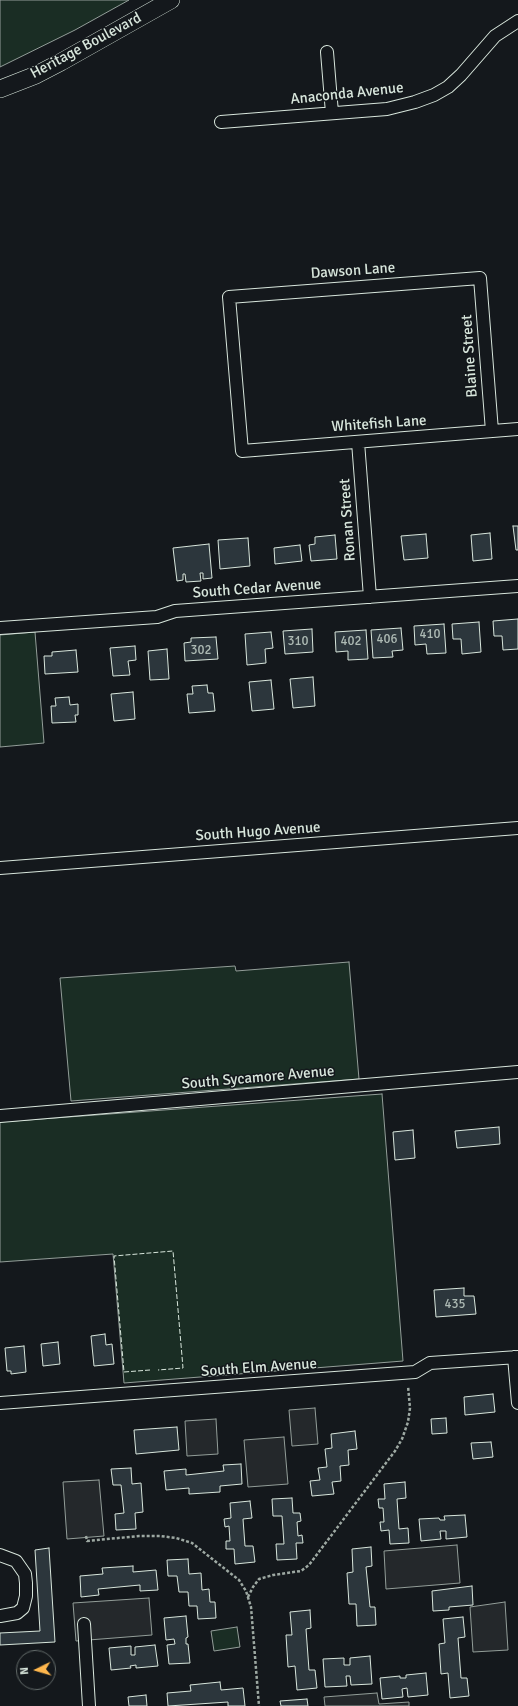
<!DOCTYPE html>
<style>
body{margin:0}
#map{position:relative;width:518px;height:1706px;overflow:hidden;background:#14181c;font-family:Signika,sans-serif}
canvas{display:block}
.north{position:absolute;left:16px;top:1650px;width:40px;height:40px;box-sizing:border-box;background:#14181c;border:1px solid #626a69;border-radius:50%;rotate:265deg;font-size:11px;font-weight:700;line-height:16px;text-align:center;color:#d8e6dc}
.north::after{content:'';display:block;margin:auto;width:14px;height:18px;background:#ffb74d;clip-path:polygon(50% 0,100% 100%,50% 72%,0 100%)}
</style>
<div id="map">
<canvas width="518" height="1706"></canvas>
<div class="north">N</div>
</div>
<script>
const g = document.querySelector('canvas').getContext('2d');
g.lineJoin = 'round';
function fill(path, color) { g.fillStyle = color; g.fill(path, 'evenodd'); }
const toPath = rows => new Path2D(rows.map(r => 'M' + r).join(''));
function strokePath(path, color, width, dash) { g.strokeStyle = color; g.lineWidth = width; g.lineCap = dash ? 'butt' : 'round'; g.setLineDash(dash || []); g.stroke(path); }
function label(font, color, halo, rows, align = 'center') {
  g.font = font + ' Signika,sans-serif'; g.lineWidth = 3; g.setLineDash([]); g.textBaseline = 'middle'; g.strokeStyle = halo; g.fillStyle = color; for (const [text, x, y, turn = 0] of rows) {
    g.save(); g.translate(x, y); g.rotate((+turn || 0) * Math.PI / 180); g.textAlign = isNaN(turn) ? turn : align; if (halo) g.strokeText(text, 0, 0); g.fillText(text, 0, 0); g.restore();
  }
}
const green = toPath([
 [0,0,129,0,75,30,0,67,0,0],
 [35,632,44,743,0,747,0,635,35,632],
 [349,962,359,1079,71,1101,60,978,235,966,236,971,349,962],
 [382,1094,403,1361,124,1383,113,1254,0,1262,0,1122,382,1094],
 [237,1627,240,1647,214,1651,211,1631,237,1627]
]);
const parking = toPath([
 [315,1408,318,1444,292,1446,289,1410,315,1408],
 [216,1419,218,1454,187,1456,185,1421,216,1419],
 [284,1437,288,1484,248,1487,244,1440,284,1437],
 [99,1480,104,1536,67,1539,63,1482,99,1480],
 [457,1545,460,1583,386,1589,384,1551,457,1545],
 [149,1598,152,1635,76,1641,73,1603,149,1598],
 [505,1602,508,1650,473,1652,470,1607,505,1602],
 [377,1693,379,1704,409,1702,409,1706,325,1706,324,1697,377,1693]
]);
const building = toPath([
 [513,526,518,526,518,550,516,550,513,526],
 [490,533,492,559,473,561,471,535,490,533],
 [426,534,428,558,404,560,401,536,426,534],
 [335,535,337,559,311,561,309,545,315,544,315,537,335,535],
 [248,538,250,566,220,569,218,540,248,538],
 [209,544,212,578,203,579,203,573,200,573,201,581,186,582,185,574,183,574,183,580,177,581,173,548,209,544],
 [300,545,302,561,275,564,274,548,300,545],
 [518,619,518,649,503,650,502,636,494,636,493,621,518,619],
 [479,622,481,652,462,654,461,639,453,639,452,624,479,622],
 [444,624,446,653,427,654,426,644,415,645,414,626,444,624],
 [401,628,403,650,392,651,393,657,373,658,371,630,401,628],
 [312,629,313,652,285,654,283,631,312,629],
 [366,630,368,659,348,660,348,651,336,652,335,632,366,630],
 [271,632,273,648,265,649,266,663,247,665,245,634,271,632],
 [216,637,218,659,185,661,184,643,191,642,191,638,216,637],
 [135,646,136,660,128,661,130,675,113,676,110,648,135,646],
 [167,649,169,679,150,680,148,651,167,649],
 [76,650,78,672,45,674,44,656,52,656,52,652,76,650],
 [313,677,315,706,293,708,290,679,313,677],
 [271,680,274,709,252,711,249,682,271,680],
 [207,685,208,693,213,693,215,711,189,713,187,694,193,694,192,686,207,685],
 [133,692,135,719,114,721,111,694,133,692],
 [69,697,70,705,78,704,78,715,75,715,76,722,52,723,51,706,56,706,55,698,69,697],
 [499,1127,500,1144,457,1148,455,1131,499,1127],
 [413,1130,415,1158,395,1160,393,1132,413,1130],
 [464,1288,464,1296,474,1296,476,1314,436,1317,434,1290,464,1288],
 [105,1334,106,1345,112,1344,114,1364,94,1366,91,1336,105,1334],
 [58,1342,60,1364,43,1366,41,1344,58,1342],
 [24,1346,26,1372,11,1374,11,1371,7,1371,5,1348,24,1346],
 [493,1394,495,1412,465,1415,464,1397,493,1394],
 [446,1418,447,1433,432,1434,431,1419,446,1418],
 [177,1427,179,1450,136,1454,134,1430,177,1427],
 [355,1431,357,1449,348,1450,349,1465,340,1466,341,1481,332,1482,334,1494,312,1496,310,1481,320,1480,318,1468,327,1467,325,1449,332,1448,331,1434,355,1431],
 [491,1442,493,1457,473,1459,471,1443,491,1442],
 [241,1464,242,1484,220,1486,220,1492,189,1494,189,1488,166,1490,164,1471,186,1469,186,1475,224,1471,223,1465,241,1464],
 [131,1468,132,1484,141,1483,143,1512,135,1513,136,1529,116,1530,115,1514,124,1513,121,1485,113,1485,111,1469,131,1468],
 [405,1482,406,1498,397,1499,399,1529,408,1528,409,1543,390,1544,389,1530,381,1531,380,1522,384,1522,383,1508,379,1508,378,1499,385,1499,384,1484,405,1482],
 [292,1498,293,1513,300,1513,301,1521,297,1522,298,1536,302,1535,303,1543,296,1543,297,1559,277,1560,276,1544,284,1544,282,1516,273,1516,272,1499,292,1498],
 [250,1501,252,1518,243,1519,245,1546,253,1546,255,1562,235,1564,234,1549,226,1549,226,1541,230,1541,229,1526,225,1527,224,1519,231,1518,230,1503,250,1501],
 [465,1515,467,1537,446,1539,446,1531,440,1531,441,1539,421,1541,419,1519,439,1518,440,1520,445,1520,444,1516,465,1515],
 [371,1547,372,1566,366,1567,370,1607,375,1607,376,1625,357,1626,356,1604,349,1604,347,1573,353,1572,352,1549,371,1547],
 [49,1548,55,1642,0,1645,0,1633,40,1631,35,1550,49,1548],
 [188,1559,189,1574,201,1573,202,1590,209,1589,210,1602,215,1602,216,1618,198,1619,197,1606,189,1606,188,1592,179,1592,177,1576,168,1576,167,1560,188,1559],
 [133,1566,133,1572,156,1570,158,1590,140,1591,140,1585,98,1589,99,1595,81,1597,80,1576,103,1574,102,1568,133,1566],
 [472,1586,473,1605,449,1607,449,1610,433,1611,432,1591,472,1586],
 [310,1610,311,1628,306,1629,309,1670,315,1670,317,1688,297,1690,295,1666,288,1667,286,1635,292,1635,290,1612,310,1610],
 [186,1616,188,1637,186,1638,186,1644,188,1644,190,1663,169,1664,167,1645,175,1644,174,1639,166,1640,164,1618,186,1616],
 [463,1617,465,1637,458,1638,461,1678,467,1678,469,1696,450,1698,448,1673,441,1674,439,1644,445,1643,443,1619,463,1617],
 [155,1645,158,1666,136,1668,136,1665,130,1666,131,1668,111,1670,109,1648,131,1646,131,1655,135,1655,135,1647,155,1645],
 [370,1656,372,1684,351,1685,350,1676,346,1676,347,1686,325,1687,323,1659,344,1658,344,1665,350,1665,350,1658,370,1656],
 [426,1673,428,1695,408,1697,407,1688,402,1689,403,1697,382,1699,380,1678,400,1676,400,1678,406,1678,406,1675,426,1673],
 [220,1682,221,1690,243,1688,245,1706,228,1706,228,1702,168,1706,167,1693,191,1691,190,1685,220,1682],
 [146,1695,147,1706,129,1706,128,1697,146,1695],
 [307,1699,308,1706,281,1706,280,1701,307,1699]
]);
const path = toPath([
 [86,1536,87,1541,139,1536,160,1536,176,1538,192,1543,239,1580,246,1591,251,1607,259,1706],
 [248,1597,253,1587,259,1579,273,1575,301,1571,309,1565,395,1451,402,1439,408,1422,410,1408,408,1386]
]);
const street = toPath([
 [327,52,332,113],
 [221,122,387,109,415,102,434,95,448,87,461,75,495,36,518,21],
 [492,431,480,278,229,297,242,451,518,429],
 [358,442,370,597],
 [0,628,157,617,175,611,518,586],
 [0,868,518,828],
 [0,1116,518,1072],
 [514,1357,518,1403],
 [0,1403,415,1372,430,1363,518,1357],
 [0,1555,16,1561,25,1574,26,1583,26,1596,23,1608,17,1613,0,1616],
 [84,1624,89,1706]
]);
const secondary = toPath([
 [0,89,36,75,61,62,171,0]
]);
const fence = toPath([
 [150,1370,124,1372,114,1256,173,1251,183,1368,158,1370]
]);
const numberNames = [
 ["410",430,635],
 ["406",387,640],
 ["310",298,642],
 ["402",351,642],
 ["302",201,651],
 ["435",455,1305]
];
const streetNames = [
 ["Heritage Boulevard",86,46,-28],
 ["Anaconda Avenue",347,94,-6],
 ["Dawson Lane",353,271,-4],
 ["Blaine Street",470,356,-94],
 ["Whitefish Lane",379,424,-4],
 ["Ronan Street",348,520,-94],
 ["South Cedar Avenue",257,589,-4],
 ["South Hugo Avenue",258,832,-4],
 ["South Sycamore Avenue",258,1078,-5],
 ["South Elm Avenue",259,1368,-4]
];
fill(green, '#1a2d24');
strokePath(green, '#939e99', 1);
fill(parking, '#24282b');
strokePath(parking, '#939e99', 1);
fill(building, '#2c363c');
strokePath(building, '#d8e6dc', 1);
strokePath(street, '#d8e6dc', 14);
strokePath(secondary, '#d8e6dc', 18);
strokePath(path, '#9da8a2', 2.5, [3, 2]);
strokePath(street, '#14181c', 12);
strokePath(secondary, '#14181c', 17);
strokePath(fence, '#d8e6dc', 1, [5, 2]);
label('13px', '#adbab4', null, numberNames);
label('15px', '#d8e6dc', '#14181c', streetNames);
</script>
